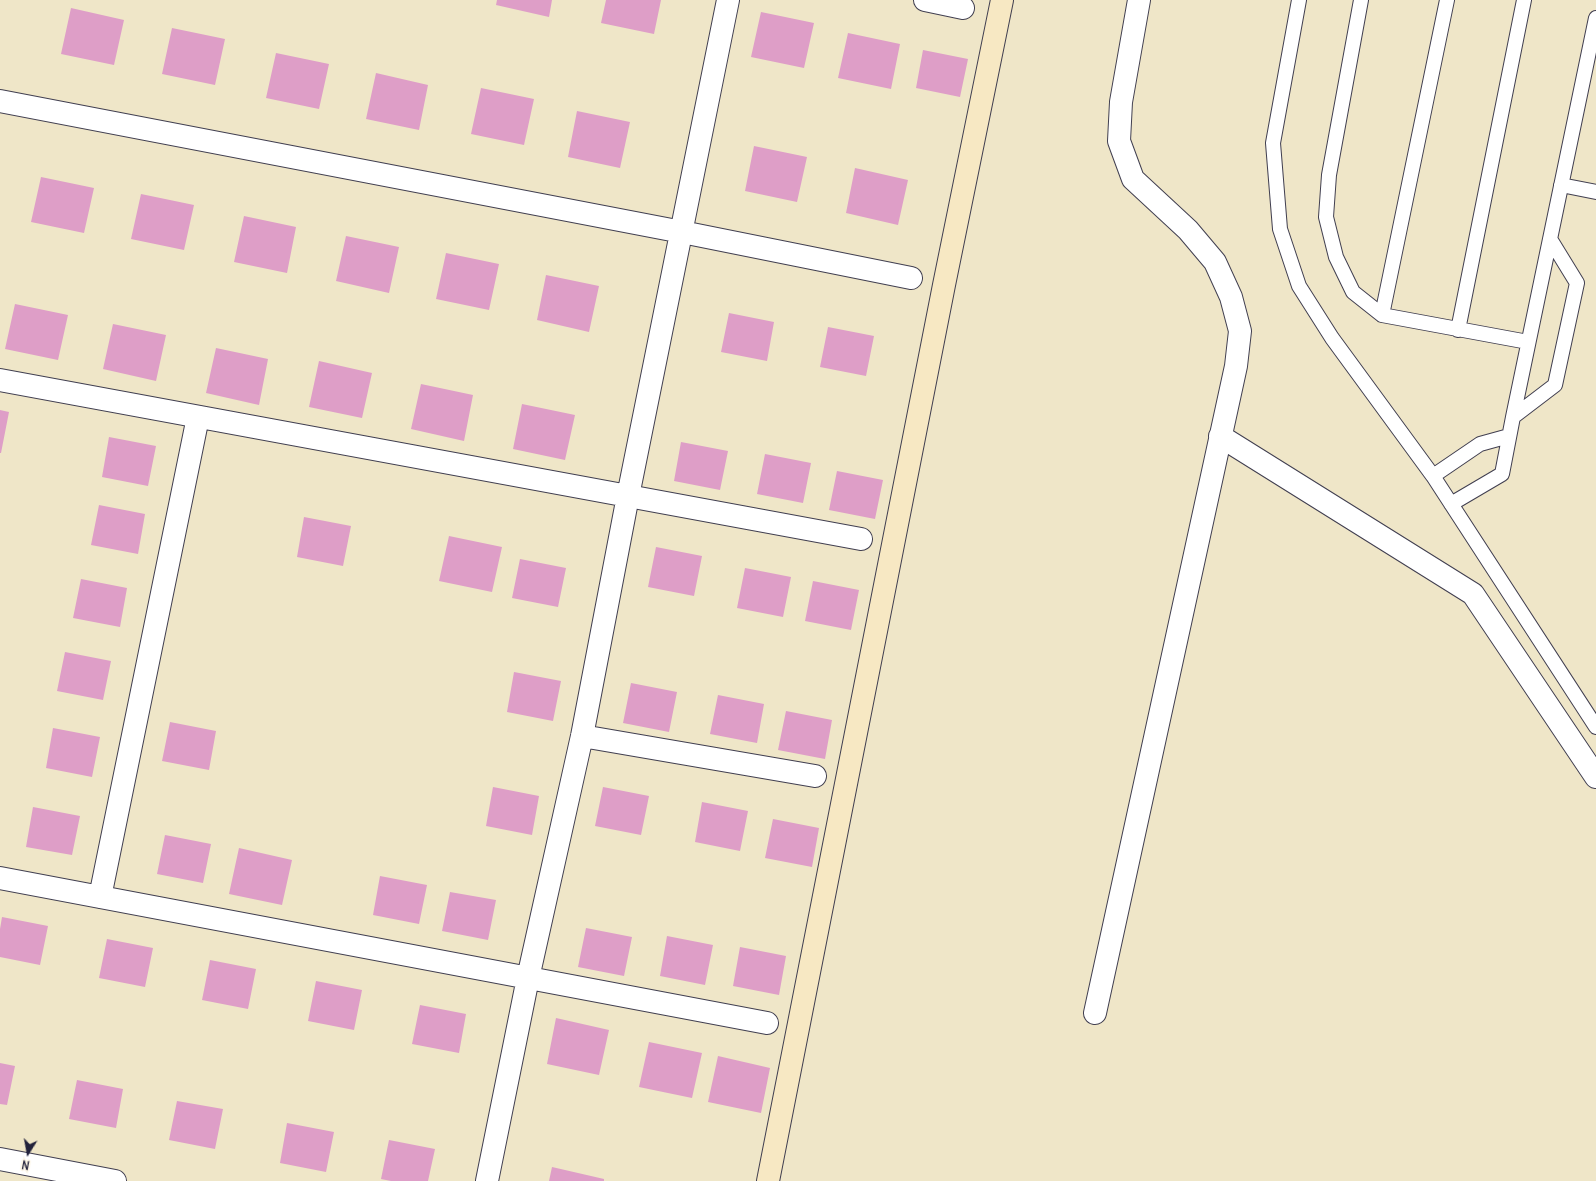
<!DOCTYPE html>
<style>
body{margin:0}
#map{position:relative;width:1596px;height:1181px;overflow:hidden;background:#efe6c8;font-family:Delius,sans-serif}
canvas{display:block}
.north{position:absolute;left:8px;top:1133px;width:40px;height:40px;-webkit-text-stroke:3px #fcf5e5;paint-order:stroke;rotate:191deg;font-size:11px;font-weight:700;line-height:16px;text-align:center;color:#22223b}
.north::after{content:'';display:block;margin:auto;width:14px;height:18px;background:#22223b;clip-path:polygon(50% 0,100% 100%,50% 72%,0 100%)}
</style>
<div id="map">
<canvas width="1596" height="1181"></canvas>
<div class="north">N</div>
</div>
<script>
const g = document.querySelector('canvas').getContext('2d');
g.lineJoin = 'round';
function fill(path, color) { g.fillStyle = color; g.fill(path, 'evenodd'); }
const toPath = rows => new Path2D(rows.map(r => 'M' + r).join(''));
function strokePath(path, color, width, dash) { g.strokeStyle = color; g.lineWidth = width; g.lineCap = dash ? 'butt' : 'round'; g.setLineDash(dash || []); g.stroke(path); }
const building = toPath([
 [497,0,552,0,549,17,496,5],
 [606,0,661,0,654,34,601,23],
 [71,8,124,20,114,65,61,54],
 [761,12,814,23,804,68,751,57],
 [172,28,225,39,215,85,162,74],
 [848,33,900,44,891,89,838,78],
 [923,50,968,59,960,97,916,88],
 [276,53,329,64,319,109,266,98],
 [376,73,428,85,419,130,366,119],
 [481,88,534,99,524,145,471,134],
 [577,111,630,122,620,168,568,157],
 [754,146,807,157,797,202,745,191],
 [855,168,908,180,898,225,846,213],
 [41,177,94,188,84,233,31,222],
 [141,194,194,205,184,250,131,239],
 [244,216,296,227,287,273,234,262],
 [346,236,399,247,389,293,336,281],
 [446,253,499,264,489,310,436,299],
 [546,275,599,286,589,332,537,320],
 [15,304,68,315,58,360,5,349],
 [729,313,774,322,767,361,721,352],
 [113,324,166,335,156,381,103,369],
 [828,327,874,336,866,376,820,367],
 [216,348,268,359,259,405,206,393],
 [319,361,372,373,362,418,309,407],
 [421,384,473,395,464,441,411,429],
 [522,404,575,415,565,460,513,449],
 [0,410,9,412,1,453,0,453],
 [109,437,156,446,148,486,102,477],
 [681,442,728,451,720,490,674,481],
 [765,454,811,463,803,503,757,494],
 [837,471,883,480,875,519,829,510],
 [99,505,145,514,138,554,91,545],
 [304,517,351,526,343,566,297,557],
 [449,536,502,547,492,592,439,581],
 [656,547,702,556,694,596,648,587],
 [520,559,566,568,558,607,512,598],
 [745,568,791,577,783,617,737,608],
 [81,579,127,588,120,627,73,618],
 [813,581,859,590,851,630,805,621],
 [65,652,111,661,103,700,57,691],
 [514,672,561,681,553,721,507,712],
 [631,683,677,692,669,732,623,723],
 [718,695,764,704,757,743,710,734],
 [786,711,832,720,825,759,778,750],
 [170,722,216,731,209,770,162,761],
 [53,728,100,737,92,777,46,768],
 [493,787,539,796,532,835,486,826],
 [603,787,649,796,641,835,595,826],
 [702,802,748,811,740,851,695,842],
 [33,807,80,816,72,855,26,847],
 [773,819,819,828,812,867,765,858],
 [165,835,211,844,203,883,157,874],
 [239,848,292,860,282,905,229,894],
 [380,876,427,885,419,924,373,915],
 [450,892,496,900,488,940,442,931],
 [2,917,48,926,40,965,0,957,0,929],
 [586,928,632,937,624,976,578,967],
 [667,936,713,945,705,985,660,976],
 [107,939,153,948,145,987,99,978],
 [740,947,786,956,779,995,733,986],
 [210,960,256,969,248,1009,202,1000],
 [316,981,362,990,354,1030,308,1021],
 [420,1005,466,1014,459,1053,412,1044],
 [556,1018,609,1030,599,1075,547,1064],
 [649,1042,702,1053,692,1098,639,1087],
 [718,1056,770,1068,761,1113,708,1102],
 [0,1063,15,1066,7,1105,0,1104],
 [77,1080,123,1089,116,1128,69,1119],
 [177,1101,223,1109,215,1149,169,1140],
 [287,1123,334,1132,326,1172,280,1163],
 [389,1140,435,1149,428,1181,391,1181,381,1179],
 [552,1167,604,1179,604,1181,549,1181]
]);
const lane = toPath([
 [1299,0,1273,143,1280,229,1299,286,1332,338,1433,476,1596,727],
 [1361,0,1329,175,1326,217,1336,257,1353,292,1382,315,1528,342],
 [1561,185,1596,192],
 [1382,315,1447,0],
 [1458,330,1524,0],
 [1513,417,1555,385,1577,283,1550,239],
 [1433,476,1480,444,1509,436],
 [1451,504,1502,474,1513,417,1596,18]
]);
const street = toPath([
 [925,0,963,8],
 [0,101,682,232,911,278],
 [0,380,861,539],
 [1220,436,1473,594,1596,777],
 [582,736,815,776],
 [0,878,767,1023],
 [100,897,198,417],
 [1095,1013,1236,366,1240,331,1231,297,1215,262,1188,230,1133,179,1119,141,1121,102,1139,0],
 [0,1159,115,1181],
 [487,1181,528,978,582,736,628,496,728,0]
]);
const secondary = toPath([
 [768,1181,944,285,1002,0]
]);
fill(building, '#de9ec7');
strokePath(lane, '#413f50', 16);
strokePath(street, '#413f50', 24);
strokePath(secondary, '#413f50', 24);
strokePath(lane, '#fff', 14);
strokePath(street, '#fff', 22);
strokePath(secondary, '#f7e8c3', 22);
</script>
